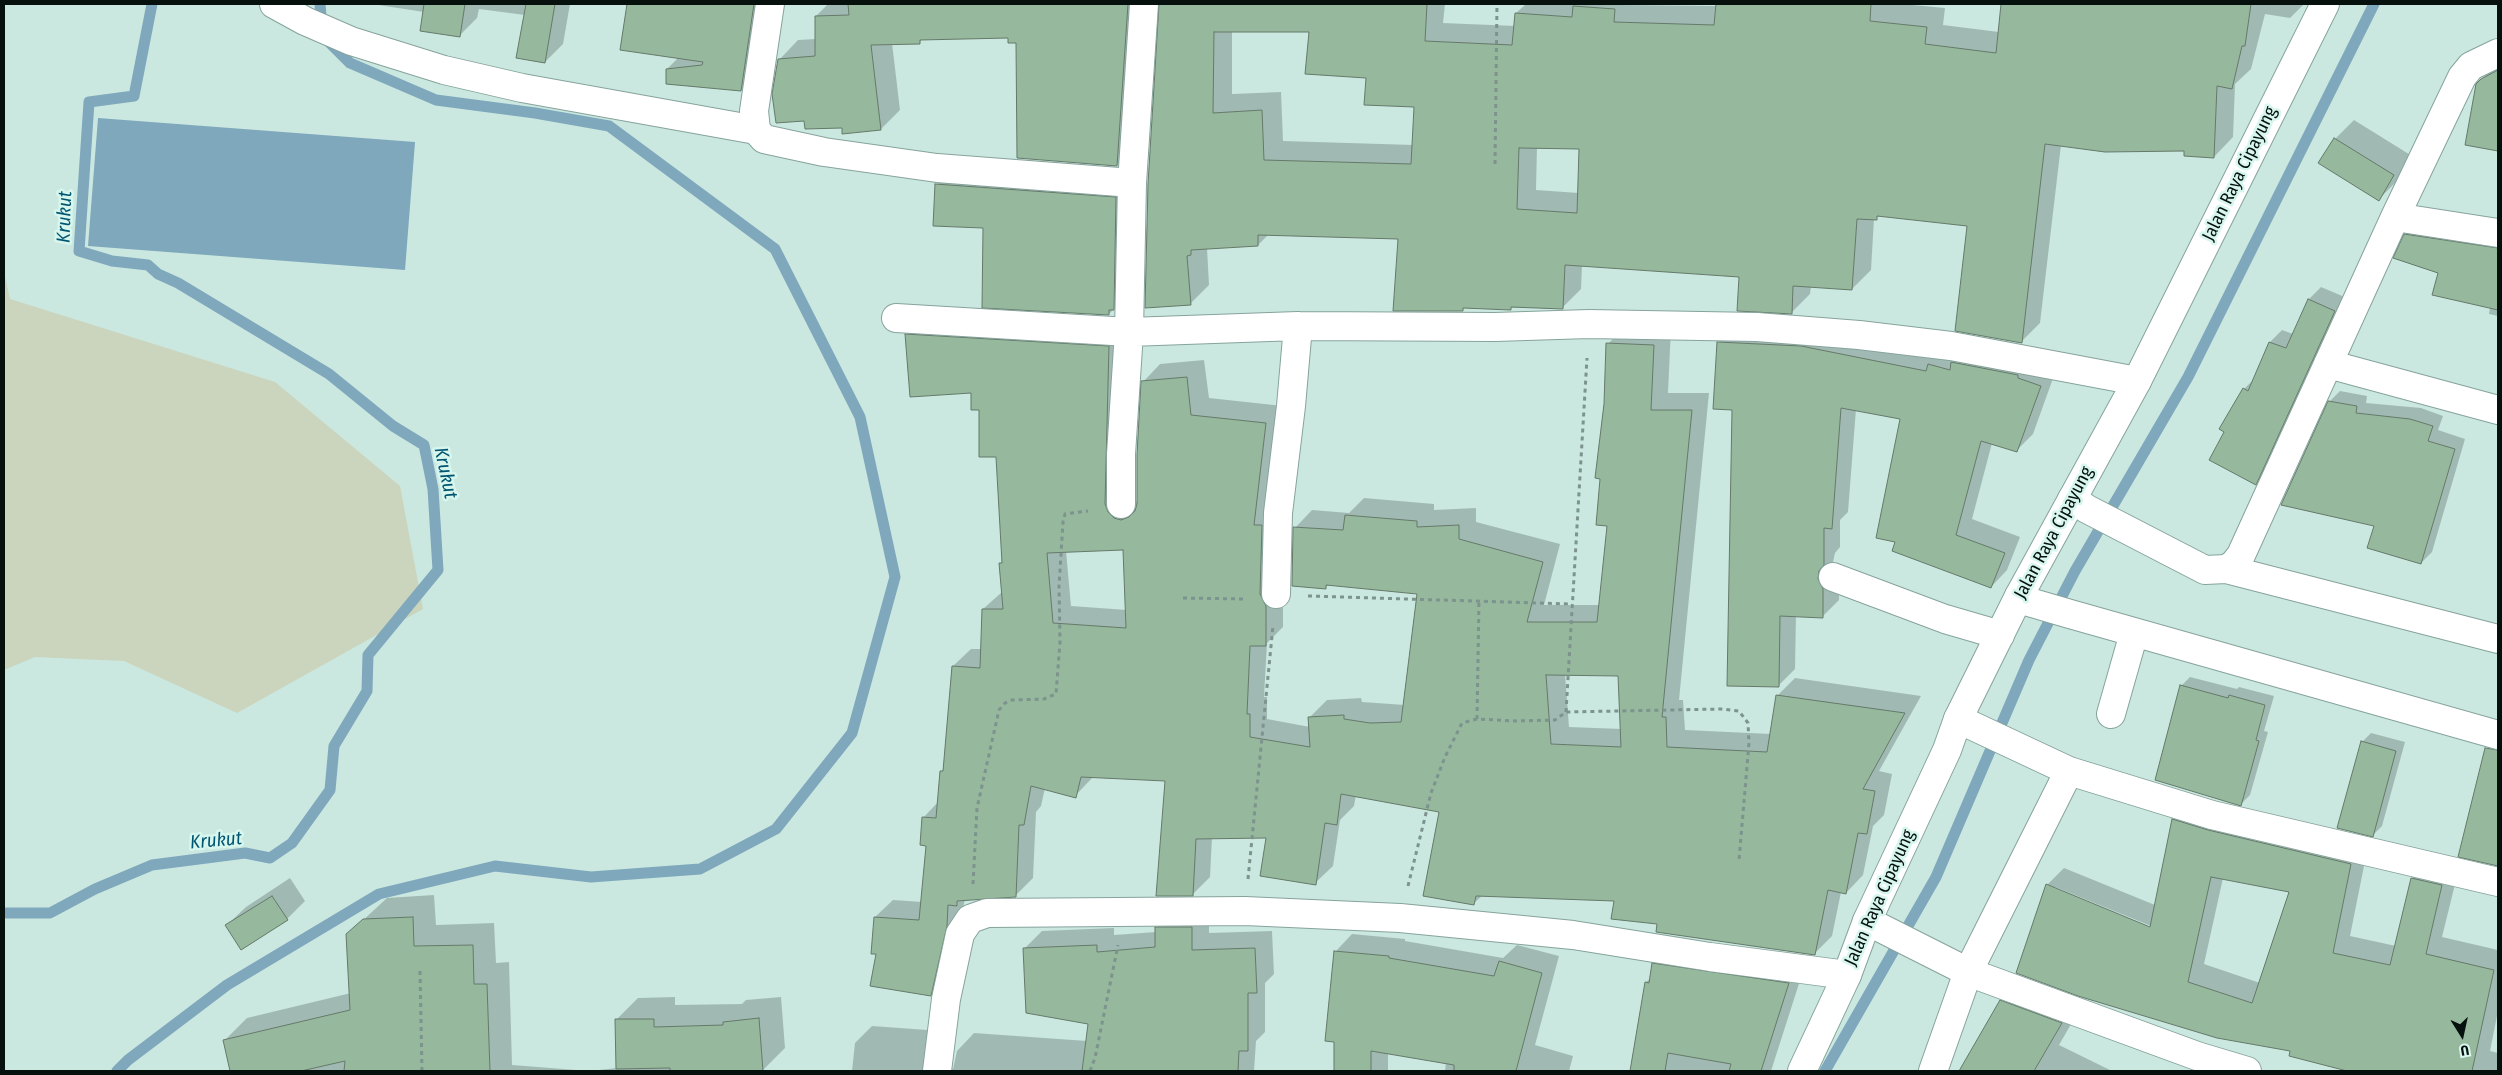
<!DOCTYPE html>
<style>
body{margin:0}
#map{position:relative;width:2502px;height:1075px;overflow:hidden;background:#cae8e0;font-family:"Fira Sans Condensed",sans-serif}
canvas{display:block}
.frame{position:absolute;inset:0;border:5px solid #06100d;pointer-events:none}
.north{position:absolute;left:2437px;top:1010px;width:50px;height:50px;-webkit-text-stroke:4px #d7f6ed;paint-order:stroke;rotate:170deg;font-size:14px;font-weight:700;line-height:20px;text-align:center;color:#06100d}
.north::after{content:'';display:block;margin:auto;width:18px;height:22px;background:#06100d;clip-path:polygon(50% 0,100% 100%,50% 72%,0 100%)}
</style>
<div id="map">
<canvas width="2502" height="1075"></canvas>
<div class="frame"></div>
<div class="north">U</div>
</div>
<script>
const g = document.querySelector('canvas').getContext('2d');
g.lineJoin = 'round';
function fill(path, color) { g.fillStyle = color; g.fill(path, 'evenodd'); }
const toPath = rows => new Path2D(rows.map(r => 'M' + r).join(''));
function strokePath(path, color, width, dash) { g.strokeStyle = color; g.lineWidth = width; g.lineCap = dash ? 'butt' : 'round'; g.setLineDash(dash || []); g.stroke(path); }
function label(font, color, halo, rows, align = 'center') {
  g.font = font + ' "Fira Sans Condensed",sans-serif'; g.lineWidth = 5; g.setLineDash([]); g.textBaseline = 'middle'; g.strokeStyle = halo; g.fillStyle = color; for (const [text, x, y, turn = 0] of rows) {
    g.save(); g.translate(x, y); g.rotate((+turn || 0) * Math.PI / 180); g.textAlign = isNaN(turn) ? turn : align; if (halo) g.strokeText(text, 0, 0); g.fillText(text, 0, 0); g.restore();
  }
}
const green = toPath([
 [4,272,10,299,275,382,400,486,423,609,237,713,124,661,35,657,4,670]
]);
const water = toPath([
 [98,118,415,142,405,270,88,246]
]);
const shadow = toPath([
 [372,4,570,4,563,44,545,62,525,15,479,9,477,18,459,36,424,12],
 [629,4,770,4,759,71,741,90,667,69,679,57,622,49],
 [828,4,1146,4,1136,146,1117,165,1017,42,1009,37,923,38,919,43,892,43,900,110,881,129,843,126,806,119,779,60,798,40,816,39,816,16],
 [1161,4,1445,4,1443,23,1515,26,1516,13,1526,4,1717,6,1717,4,1902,4,1945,8,1943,25,1999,32,2003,4,2304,4,2290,18,2265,14,2251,69,2235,84,2233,137,2214,157,2185,150,2061,145,2040,323,2021,342,1969,225,1881,215,1874,219,1871,270,1852,289,1811,286,1810,294,1791,313,1741,276,1582,265,1581,289,1562,308,1465,307,1462,310,1399,238,1269,234,1258,245,1207,248,1209,285,1190,304],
 [1232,31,1310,31,1368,77,1416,106,1414,145,1283,141,1281,92,1232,94],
 [1537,147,1580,148,1579,193,1536,190],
 [2498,63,2498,149,2467,144,2482,79],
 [2354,120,2412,156,2397,181,2379,199,2335,139],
 [953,167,1132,181,1126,297,1109,314,985,227,934,225,937,184],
 [2417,223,2498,235,2498,316,2489,314,2490,307,2439,272,2405,235],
 [2321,287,2347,298,2268,471,2256,483,2225,431,2244,389,2255,378,2270,342,2282,330,2293,334,2309,299],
 [924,317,1127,329,1131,500,1138,502,1143,382,1160,364,1204,360,1209,398,1283,406,1283,627,1267,643,1264,697,1267,697,1267,719,1310,727,1309,718,1327,700,1361,698,1362,702,1405,705,1419,593,1329,584,1326,587,1295,528,1312,510,1349,513,1364,498,1434,504,1434,510,1476,508,1476,522,1560,544,1544,605,1600,605,1608,525,1605,404,1608,344,1625,326,1671,328,1668,393,1709,393,1679,700,1683,700,1685,730,1771,734,1777,696,1795,678,1921,696,1879,771,1892,774,1884,815,1873,826,1863,875,1846,893,1841,892,1832,936,1814,954,1658,923,1615,900,1483,895,1473,904,1441,811,1356,795,1354,806,1340,820,1333,866,1315,883,1267,836,1212,837,1210,877,1192,895,1167,780,1093,777,1075,796,1045,788,1041,806,1036,812,1033,878,1015,896,965,899,948,977,930,995,877,953,875,917,893,900,922,902,928,844,923,818,938,802,941,772,944,768,953,666,971,649,982,649,983,609,1002,592,1000,564,1003,560,997,456,972,392,906,335],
 [1124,549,1127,610,1071,606,1066,551],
 [1565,674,1619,674,1622,729,1569,727],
 [1735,326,2056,370,2033,434,2017,450,1992,443,1972,519,2020,537,2007,570,1991,587,1897,541,1901,418,1856,409,1848,512,1840,520,1840,547,1835,553,1833,562,1839,572,1839,600,1822,617,1796,615,1795,669,1779,685,1733,409,1719,342],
 [2340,391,2367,396,2366,403,2421,408,2443,416,2438,430,2465,439,2432,552,2421,563,2376,525,2329,402],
 [2190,677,2237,689,2239,687,2274,696,2264,731,2268,732,2250,795,2241,804,2181,686],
 [2371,733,2405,742,2382,826,2373,835,2362,742],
 [2495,750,2498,751,2498,862,2496,864],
 [2190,802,2368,846,2350,936,2396,946,2412,878,2430,861,2459,868,2442,937,2498,950,2498,1011,2490,1051,2498,1053,2498,1071,2349,1071,2290,1055,2291,1050,2218,1037,2047,885,2064,868,2155,905,2173,820],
 [2223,878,2291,891,2260,983,2204,964],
 [2055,887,2156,928,2155,930,2055,890],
 [290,878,305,901,287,919,227,925,246,907],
 [434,895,436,925,494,923,496,963,509,962,512,1065,589,1071,617,1068,616,1020,638,998,675,997,675,1005,742,1004,746,1000,781,997,785,1048,763,1070,749,1071,303,1071,303,1069,232,1071,225,1040,247,1018,351,993,347,935,387,898],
 [1174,910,1209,910,1209,933,1272,931,1274,974,1265,983,1265,1032,1256,1041,1254,1071,852,1071,855,1043,872,1026,941,1031,946,1066,953,1069,957,1051,974,1033,1087,1041,1089,1023,1024,949,1042,931,1114,928,1114,935,1156,932,1156,928],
 [1352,934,1405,939,1405,941,1503,958,1517,945,1559,956,1535,1045,1573,1056,1569,1071,1445,1071,1446,1062,1388,1052,1388,1071,1336,1071,1336,1041,1327,1040,1336,951],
 [1669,948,1804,968,1771,1071,1631,1071,1646,982,1651,978,1653,964],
 [2013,999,2074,1019,2059,1045,2112,1071,1961,1071,1988,1023]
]);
const stream = toPath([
 [320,4,322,27],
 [4,913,50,913,95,889,152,865,245,853,270,858,292,843,330,790,334,746,367,691,368,655,438,570,433,489,424,445,393,426,329,374,178,283,158,274,148,265,112,261,79,251,89,102,134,96,152,4],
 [117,1071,128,1060,227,985,379,894,495,866,591,877,700,869,776,829,852,733,895,577,860,417,775,249,609,126,535,113,436,100,350,63,328,41],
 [1825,1071,1936,877,2029,660,2075,571,2188,377,2374,4]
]);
const building = toPath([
 [424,4,465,4,460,37,420,31,424,4],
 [526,4,555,4,545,63,516,58,526,4],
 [627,4,754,4,741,91,666,84,666,69,702,65,703,62,620,50,627,4],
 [848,4,1128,4,1117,166,1017,158,1016,43,1008,43,1008,38,920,40,920,44,871,45,881,130,842,134,842,128,805,129,804,121,776,123,772,94,778,59,815,56,815,16,849,15,848,4],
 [1159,4,1427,4,1425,41,1512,45,1515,13,1572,17,1573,6,1615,9,1614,22,1714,25,1716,4,1871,4,1870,21,1927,27,1925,44,1996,53,2001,4,2251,4,2245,46,2242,46,2232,89,2217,86,2214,158,2184,156,2184,151,2105,152,2045,144,2022,343,1955,331,1967,226,1877,216,1877,220,1857,219,1852,290,1793,286,1792,314,1737,311,1739,277,1565,265,1563,309,1511,307,1511,310,1463,308,1463,311,1393,311,1398,239,1258,235,1258,246,1191,250,1191,255,1187,256,1191,305,1145,308,1148,184,1159,4],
 [1214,32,1309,32,1305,74,1366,78,1364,105,1414,107,1411,164,1264,160,1262,110,1213,113,1214,32],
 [1519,148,1579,149,1577,213,1517,209,1519,148],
 [2498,70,2498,151,2465,145,2476,84,2481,79,2498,70],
 [2334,138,2394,175,2379,201,2318,163,2334,138],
 [935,184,1116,197,1114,310,1109,310,1109,315,982,308,983,228,933,226,935,184],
 [2404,234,2498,248,2498,310,2432,295,2438,273,2393,258,2404,234],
 [2308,299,2335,311,2256,485,2209,460,2224,432,2219,429,2243,388,2248,391,2269,342,2286,348,2308,299],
 [905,334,1109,346,1105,504,1108,512,1114,518,1121,520,1129,517,1135,511,1137,504,1137,455,1141,381,1187,377,1191,415,1266,423,1254,525,1262,525,1260,594,1266,606,1266,646,1250,646,1247,714,1250,714,1250,737,1310,747,1308,717,1344,715,1344,719,1370,723,1401,722,1417,594,1326,585,1326,589,1292,586,1293,527,1343,530,1345,515,1417,521,1417,527,1459,525,1459,539,1543,562,1527,622,1597,622,1607,526,1596,525,1600,479,1595,478,1604,404,1606,343,1654,345,1651,410,1692,410,1662,717,1666,717,1667,747,1767,752,1776,695,1905,713,1863,789,1875,791,1867,834,1858,833,1846,894,1828,890,1815,955,1656,932,1657,924,1611,919,1614,901,1476,896,1474,905,1423,896,1439,812,1341,794,1337,825,1325,823,1316,885,1260,876,1266,838,1196,839,1193,896,1156,896,1165,781,1081,777,1076,798,1031,786,1024,825,1019,825,1016,897,957,901,957,906,948,905,947,926,931,996,870,986,876,954,871,954,874,917,919,920,926,846,920,845,922,817,936,818,940,771,943,771,952,666,980,668,982,609,1003,609,999,563,1002,563,996,457,979,457,979,410,971,410,971,393,910,397,905,334],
 [1123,550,1126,628,1053,623,1047,553,1123,550],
 [1546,675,1618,676,1621,747,1551,744,1546,675],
 [1717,342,1801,346,1926,371,1928,364,1950,370,1951,362,2018,375,2018,378,2041,386,2017,452,1981,441,1956,535,2005,553,1991,588,1892,551,1895,542,1876,538,1900,419,1841,408,1832,529,1824,528,1824,565,1819,571,1818,579,1823,589,1823,618,1780,616,1779,687,1727,686,1732,410,1713,409,1717,342],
 [2328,401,2357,406,2356,413,2410,419,2433,426,2428,441,2455,449,2421,564,2367,548,2374,526,2281,505,2328,401],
 [2180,685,2228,698,2229,695,2265,705,2256,740,2259,741,2241,806,2155,780,2180,685],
 [2361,741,2396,751,2373,837,2337,828,2361,741],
 [2485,748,2498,750,2498,866,2458,857,2485,748],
 [2172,819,2208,830,2351,864,2333,953,2390,965,2411,878,2442,885,2426,954,2494,970,2472,1071,2347,1071,2289,1056,2290,1051,2217,1038,2078,996,2016,973,2046,884,2150,927,2172,819],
 [2211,877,2289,892,2252,1003,2188,982,2211,877],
 [272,896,288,920,241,950,225,925,272,896],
 [413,917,414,946,473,945,474,984,487,984,490,1071,344,1071,345,1061,301,1071,230,1071,223,1040,350,1010,346,934,363,919,413,917],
 [1155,927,1192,927,1192,950,1255,948,1257,993,1248,993,1248,1051,1239,1051,1238,1071,1082,1071,1088,1024,1026,1013,1023,948,1097,945,1097,952,1155,947,1155,927],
 [1334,951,1389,956,1389,958,1494,976,1499,961,1542,973,1516,1071,1454,1071,1454,1065,1371,1051,1371,1071,1334,1071,1334,1042,1325,1041,1334,951],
 [1652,963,1789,983,1761,1071,1729,1071,1731,1064,1668,1053,1665,1071,1630,1071,1645,982,1649,983,1652,963],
 [2000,1000,2062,1023,2034,1071,1959,1071,2000,1000],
 [759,1018,763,1071,670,1071,670,1068,616,1069,615,1019,654,1019,654,1027,723,1025,723,1022,759,1018]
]);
const path = toPath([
 [1495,164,1497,4],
 [1308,596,1572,604],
 [1183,598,1244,599],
 [1566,712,1587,358],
 [1477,719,1479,600],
 [1248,879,1273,626],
 [973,884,977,808,999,710,1005,703,1012,700,1044,699,1056,694,1060,642,1059,586,1063,522,1065,514,1088,511],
 [1408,886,1431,793,1445,757,1462,723,1477,719,1516,721,1555,720,1566,712,1721,709,1739,711,1748,723,1749,743,1739,860],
 [420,971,422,1071],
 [1090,1071,1095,1058,1118,945]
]);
const street = toPath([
 [274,4,305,21,351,41,444,70,522,88,756,130],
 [770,4,754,111,756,130,764,139,824,152,937,168,1132,183],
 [2395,217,2498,233],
 [896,318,1129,332,1298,326,1495,327,1589,324,1757,327,1859,335,1951,346,2137,381],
 [2328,364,2498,410],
 [2072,499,2087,509,2205,570,2226,569,2234,564,2241,555,2395,217,2462,77,2471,66,2498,53],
 [1121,504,1121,454,1129,332,1132,183,1144,4],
 [2226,569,2498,639],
 [1833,577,1945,619,2000,635],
 [1276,594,1278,513,1291,406,1298,326],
 [2019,596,2029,602,2070,614,2498,735],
 [2111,714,2134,633],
 [1958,719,2069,771,2212,815,2498,882],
 [1867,921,1968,972,2197,1056,2247,1071],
 [937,1071,946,999,960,934,970,919,987,913,1245,911,1400,918,1573,935,1710,957,1847,975],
 [1933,1071,1968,972,2069,771]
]);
const secondary = toPath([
 [1802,1071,1847,975,1867,921,1947,750,1958,719,2019,596,2137,381,2325,4]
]);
const streetNames = [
 ["Jalan Raya Cipayung",2240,174,-64],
 ["Jalan Raya Cipayung",2054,533,-62],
 ["Jalan Raya Cipayung",1880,898,-66]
];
const waterNames = [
 ["Krukut",65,217,-88],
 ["Krukut",445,473,78],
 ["Krukut",216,841,-5]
];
fill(green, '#cbd4bd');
fill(water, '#7fa8bc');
fill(shadow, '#0003');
strokePath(stream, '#7fa8bc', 11);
fill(building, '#96b89d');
strokePath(building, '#657969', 1);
strokePath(street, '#86a39c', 30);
strokePath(secondary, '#86a39c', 30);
strokePath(path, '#7d938d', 3, [4, 4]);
strokePath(street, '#fff', 28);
strokePath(secondary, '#fff', 28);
label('18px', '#06100d', '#d7f6ed', streetNames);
label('italic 19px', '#005571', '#d7f6ed', waterNames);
</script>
